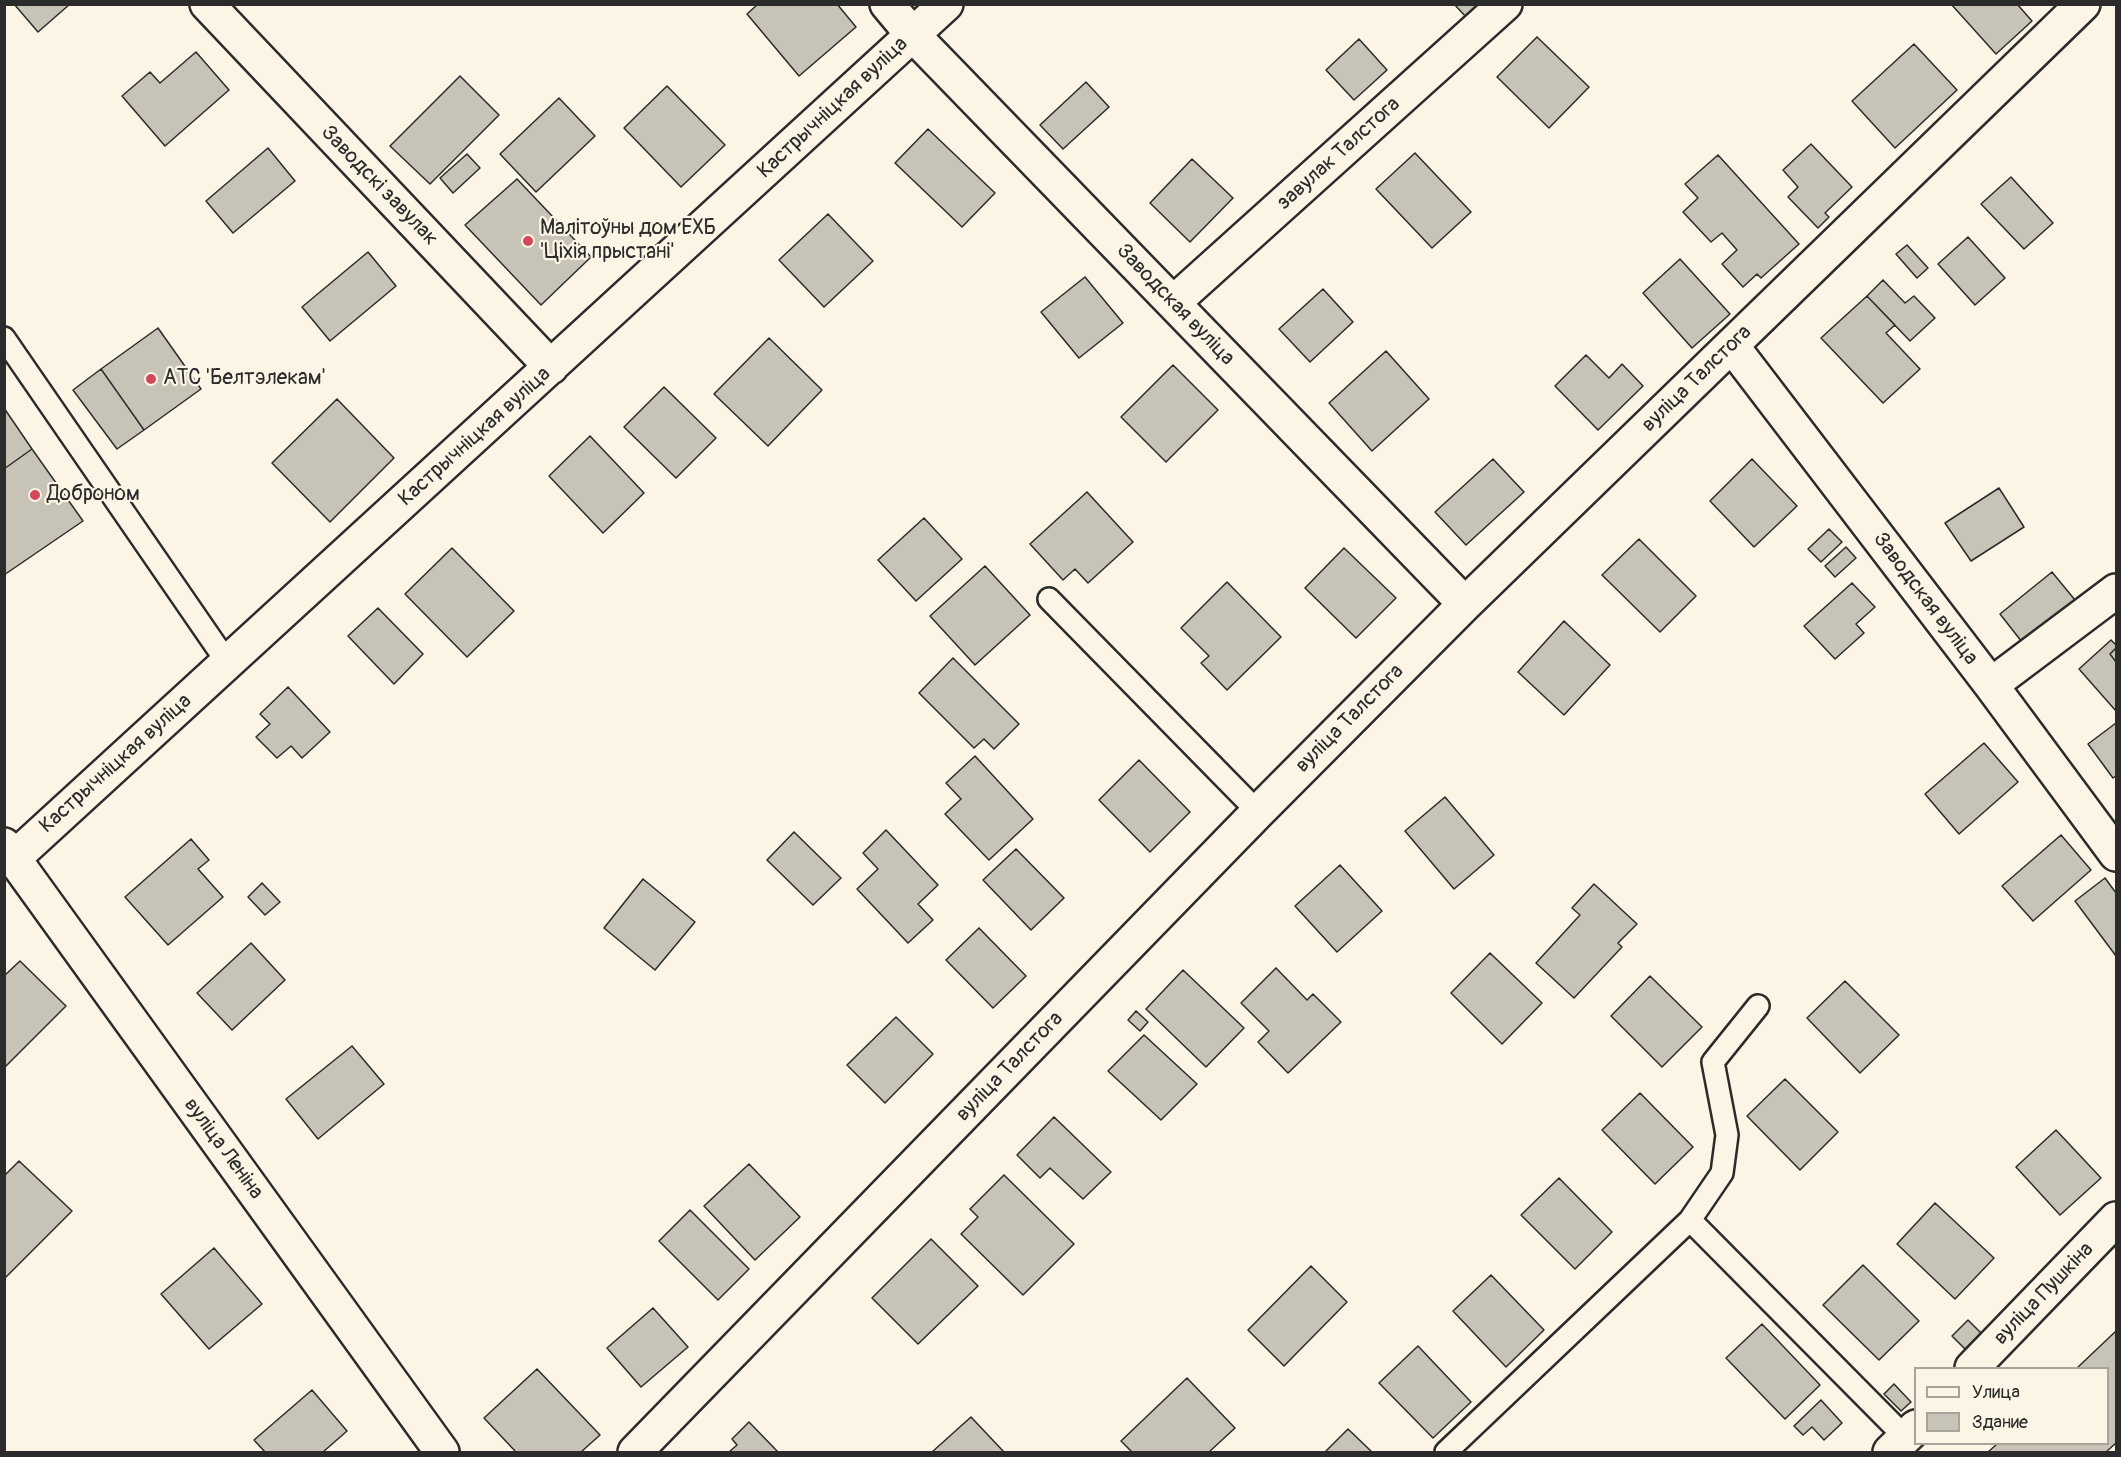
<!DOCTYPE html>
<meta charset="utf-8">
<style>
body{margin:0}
#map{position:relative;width:2121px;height:1457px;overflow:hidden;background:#fcf5e5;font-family:Pangolin,sans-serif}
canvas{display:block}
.frame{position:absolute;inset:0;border:6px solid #2b2b2b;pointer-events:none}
.legend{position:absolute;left:1914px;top:1367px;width:195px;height:78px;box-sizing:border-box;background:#fcf5e5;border:2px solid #a8a49b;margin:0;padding:8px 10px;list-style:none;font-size:18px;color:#2b2b2b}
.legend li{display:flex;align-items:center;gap:12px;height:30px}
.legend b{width:30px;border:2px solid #a8a49b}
</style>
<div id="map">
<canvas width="2121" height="1457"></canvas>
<div class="frame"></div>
<ul class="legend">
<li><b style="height:8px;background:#fcf5e5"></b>Улица</li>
<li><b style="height:16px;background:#c8c3b7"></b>Здание</li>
</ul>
</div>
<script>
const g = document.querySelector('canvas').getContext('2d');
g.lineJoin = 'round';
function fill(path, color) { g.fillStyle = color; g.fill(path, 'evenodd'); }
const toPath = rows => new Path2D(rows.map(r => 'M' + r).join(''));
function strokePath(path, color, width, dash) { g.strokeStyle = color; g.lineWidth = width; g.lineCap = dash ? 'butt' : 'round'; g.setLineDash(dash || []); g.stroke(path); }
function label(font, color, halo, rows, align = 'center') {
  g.font = font + ' Pangolin,sans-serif'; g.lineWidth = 4.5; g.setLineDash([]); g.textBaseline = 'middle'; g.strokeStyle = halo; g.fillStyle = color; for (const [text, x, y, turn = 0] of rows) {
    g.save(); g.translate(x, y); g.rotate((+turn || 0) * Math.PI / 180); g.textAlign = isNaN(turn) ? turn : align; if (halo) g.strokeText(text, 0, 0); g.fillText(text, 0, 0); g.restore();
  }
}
const building = toPath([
 [14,4,70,4,38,32,14,4],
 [758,4,837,4,856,27,799,76,747,14,758,4],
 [1454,4,1480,4,1467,18,1454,4],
 [1951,4,2017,4,2032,21,1996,54,1951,4],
 [1537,37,1589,87,1549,128,1497,77,1537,37],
 [1359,39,1387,70,1354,100,1326,70,1359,39],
 [1914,44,1957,90,1895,148,1852,101,1914,44],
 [196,52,229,90,165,146,122,96,150,72,160,83,196,52],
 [460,76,499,115,430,184,390,146,460,76],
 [1086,82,1109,107,1063,149,1040,125,1086,82],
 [667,86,725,145,681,187,624,128,667,86],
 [559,98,595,136,536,192,500,154,559,98],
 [928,129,995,193,962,227,895,163,928,129],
 [1811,144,1852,187,1825,213,1829,217,1818,228,1788,197,1798,187,1783,170,1811,144],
 [268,148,295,181,233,233,206,201,268,148],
 [1415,153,1471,212,1432,248,1376,189,1415,153],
 [467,154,480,168,453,193,440,178,467,154],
 [1718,155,1799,244,1761,278,1757,274,1743,287,1722,264,1737,250,1722,233,1711,242,1683,212,1698,198,1685,184,1718,155],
 [1192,159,1233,198,1190,242,1150,203,1192,159],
 [2011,177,2053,223,2024,249,1981,204,2011,177],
 [517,179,591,257,541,305,465,225,517,179],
 [828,214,873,261,824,307,779,260,828,214],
 [1968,237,2005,278,1975,305,1938,264,1968,237],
 [1907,245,1928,268,1917,278,1896,254,1907,245],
 [368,252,396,286,330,341,302,307,368,252],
 [1680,259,1730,314,1692,348,1643,293,1680,259],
 [1085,277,1123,323,1079,358,1041,312,1085,277],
 [1883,280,1905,303,1914,296,1935,318,1910,341,1867,296,1883,280],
 [1323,289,1353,322,1310,362,1279,329,1323,289],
 [1867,296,1895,325,1886,333,1920,369,1883,403,1821,338,1867,296],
 [158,328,201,389,144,430,101,369,158,328],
 [769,338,822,390,768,446,714,394,769,338],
 [1386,351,1429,399,1372,451,1329,403,1386,351],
 [1586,355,1609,378,1622,364,1643,386,1598,430,1555,386,1586,355],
 [1173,365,1218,410,1166,462,1121,417,1173,365],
 [101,369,144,430,117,449,73,390,101,369],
 [664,387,716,438,676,478,624,427,664,387],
 [337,399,394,458,330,522,272,463,337,399],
 [4,408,32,449,4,469,4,408],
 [590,436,644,493,603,533,549,476,590,436],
 [32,449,83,521,4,575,4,469,32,449],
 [1493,459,1524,492,1466,545,1435,512,1493,459],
 [1752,459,1797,506,1754,547,1710,501,1752,459],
 [1999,488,2024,527,1971,561,1945,523,1999,488],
 [1087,492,1133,542,1088,583,1075,569,1063,580,1030,544,1087,492],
 [924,518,962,559,916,601,878,560,924,518],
 [1829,529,1842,542,1821,562,1808,549,1829,529],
 [1639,539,1696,596,1660,632,1602,575,1639,539],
 [1846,547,1856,558,1835,577,1825,566,1846,547],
 [452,548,514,611,467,657,405,594,452,548],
 [1344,548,1396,598,1356,638,1305,588,1344,548],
 [985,566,1030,615,975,665,930,616,985,566],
 [2052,572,2075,600,2022,642,2000,614,2052,572],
 [1227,582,1281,637,1227,690,1201,663,1209,656,1181,628,1227,582],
 [1852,583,1875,607,1856,624,1864,633,1835,659,1804,626,1852,583],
 [378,608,423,654,394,684,348,636,378,608],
 [1564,621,1610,665,1564,715,1518,672,1564,621],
 [2111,640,2116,645,2116,648,2110,654,2116,662,2116,711,2079,669,2111,640],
 [2116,648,2116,662,2110,654,2116,648],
 [953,658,1019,724,994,749,984,739,974,748,919,693,953,658],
 [288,687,330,732,302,758,291,746,277,758,256,737,270,724,260,714,288,687],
 [2116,723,2116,776,2113,778,2088,744,2116,723],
 [1984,743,2018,782,1959,834,1925,794,1984,743],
 [975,756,1033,819,989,860,945,814,961,799,946,783,975,756],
 [1139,760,1190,812,1150,852,1099,800,1139,760],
 [1445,797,1494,855,1454,889,1405,831,1445,797],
 [886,830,938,885,918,904,933,920,908,943,857,889,878,869,863,853,886,830],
 [794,832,841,878,813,905,767,860,794,832],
 [2061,835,2091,870,2033,921,2002,886,2061,835],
 [191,839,209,860,198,869,223,897,168,945,125,897,191,839],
 [1016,849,1064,898,1031,930,983,880,1016,849],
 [1340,865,1382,911,1337,952,1295,906,1340,865],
 [2105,878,2116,893,2116,956,2075,901,2105,878],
 [643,879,695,922,655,970,604,928,643,879],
 [262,883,280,902,265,915,248,897,262,883],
 [1594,884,1637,924,1618,943,1622,947,1574,998,1536,963,1580,915,1572,908,1594,884],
 [979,928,1026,976,993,1008,946,960,979,928],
 [251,943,285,980,232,1030,197,993,251,943],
 [1490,953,1542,1003,1502,1044,1451,993,1490,953],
 [20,961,66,1006,4,1068,4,976,20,961],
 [1276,968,1307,1000,1313,994,1341,1022,1288,1073,1258,1042,1269,1031,1241,1003,1276,968],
 [1183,970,1244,1028,1206,1067,1146,1009,1183,970],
 [1650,976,1702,1027,1662,1067,1611,1016,1650,976],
 [1845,981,1899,1035,1860,1073,1807,1018,1845,981],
 [1136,1011,1148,1022,1140,1031,1128,1020,1136,1011],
 [896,1017,933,1054,885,1103,847,1065,896,1017],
 [1144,1035,1197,1084,1161,1120,1108,1071,1144,1035],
 [352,1046,384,1084,318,1139,286,1099,352,1046],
 [1785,1079,1838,1132,1800,1170,1747,1116,1785,1079],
 [1640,1093,1693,1147,1655,1184,1602,1130,1640,1093],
 [1054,1117,1111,1172,1083,1199,1050,1168,1040,1178,1017,1155,1054,1117],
 [2056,1130,2101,1178,2060,1215,2016,1167,2056,1130],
 [19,1161,72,1211,5,1278,4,1176,19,1161],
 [749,1164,800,1217,755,1260,704,1206,749,1164],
 [1004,1175,1074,1244,1023,1295,961,1234,978,1217,970,1209,1004,1175],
 [1559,1178,1612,1232,1575,1269,1521,1215,1559,1178],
 [1935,1203,1994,1258,1955,1299,1897,1244,1935,1203],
 [690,1210,749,1269,718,1300,659,1241,690,1210],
 [931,1239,978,1286,918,1344,872,1298,931,1239],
 [214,1248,262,1304,209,1349,161,1294,214,1248],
 [1863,1265,1919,1321,1879,1360,1823,1305,1863,1265],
 [1311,1266,1347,1302,1284,1366,1248,1330,1311,1266],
 [1491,1275,1544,1330,1506,1367,1453,1311,1491,1275],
 [653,1308,688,1347,641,1387,607,1348,653,1308],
 [1968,1320,1981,1333,1965,1349,1952,1336,1968,1320],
 [1762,1324,1820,1385,1785,1419,1726,1358,1762,1324],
 [2116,1331,2116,1443,2106,1452,1988,1452,1997,1444,2108,1444,2108,1368,2077,1368,2116,1331],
 [1418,1346,1471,1402,1433,1438,1379,1383,1418,1346],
 [537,1369,600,1435,581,1452,516,1452,484,1418,537,1369],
 [1187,1378,1235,1428,1209,1452,1132,1452,1121,1441,1187,1378],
 [1894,1384,1911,1402,1901,1411,1884,1394,1894,1384],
 [312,1390,347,1431,323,1452,265,1452,254,1440,312,1390],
 [1821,1400,1842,1423,1824,1440,1812,1427,1803,1435,1794,1426,1821,1400],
 [971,1417,1004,1452,932,1452,971,1417],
 [749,1422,778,1452,729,1452,737,1445,732,1439,749,1422],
 [1348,1429,1372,1452,1325,1452,1348,1429]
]);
const lane = toPath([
 [4,338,227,662],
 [1049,599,1258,812],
 [1690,1220,1722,1173,1727,1135,1713,1062,1758,1006],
 [1446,1452,1690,1220,1905,1437]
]);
const street = toPath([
 [207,4,551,367],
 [887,4,912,34,1465,604],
 [1173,303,1505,4],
 [1732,346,1991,685,2116,854],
 [1991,685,2116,591],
 [14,858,946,4],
 [1972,1368,2116,1219],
 [635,1452,1258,812,1465,604,2083,4],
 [1890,1452,1916,1427]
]);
const secondary = toPath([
 [4,845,442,1452]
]);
const markers = [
 [528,241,6,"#d1495b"],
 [151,379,6,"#d1495b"],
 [35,495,6,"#d1495b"]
];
const streetNames = [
 ["Кастрычніцкая вуліца",833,108,-43],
 ["завулак Талстога",1339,154,-42],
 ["Заводскі завулак",379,186,46],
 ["Заводская вуліца",1175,305,46],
 ["вуліца Талстога",1697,379,-44],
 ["Кастрычніцкая вуліца",475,437,-42],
 ["Заводская вуліца",1925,599,53],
 ["вуліца Талстога",1350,719,-45],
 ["Кастрычніцкая вуліца",116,764,-42],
 ["вуліца Талстога",1010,1067,-46],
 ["вуліца Леніна",223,1149,54],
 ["вуліца Пушкіна",2044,1294,-46]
];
const poiNames = [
 ["Малітоўны дом ЕХБ",540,229],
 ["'Ціхія прыстані'",540,253],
 ["АТС 'Белтэлекам'",163,379],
 ["Доброном",47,495]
];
fill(building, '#c8c3b7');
strokePath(building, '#2b2b2b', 1.5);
strokePath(lane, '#2b2b2b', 26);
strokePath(street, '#2b2b2b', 38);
strokePath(secondary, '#2b2b2b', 38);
strokePath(lane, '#fcf5e5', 21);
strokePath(street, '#fcf5e5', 33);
strokePath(secondary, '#fcf5e5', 33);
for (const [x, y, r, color] of markers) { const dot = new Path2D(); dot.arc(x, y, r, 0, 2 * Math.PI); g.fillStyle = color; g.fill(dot); strokePath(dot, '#fcf5e5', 2); }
label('21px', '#2b2b2b', '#fcf5e5', streetNames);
label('21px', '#2b2b2b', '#fcf5e5', poiNames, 'left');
</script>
